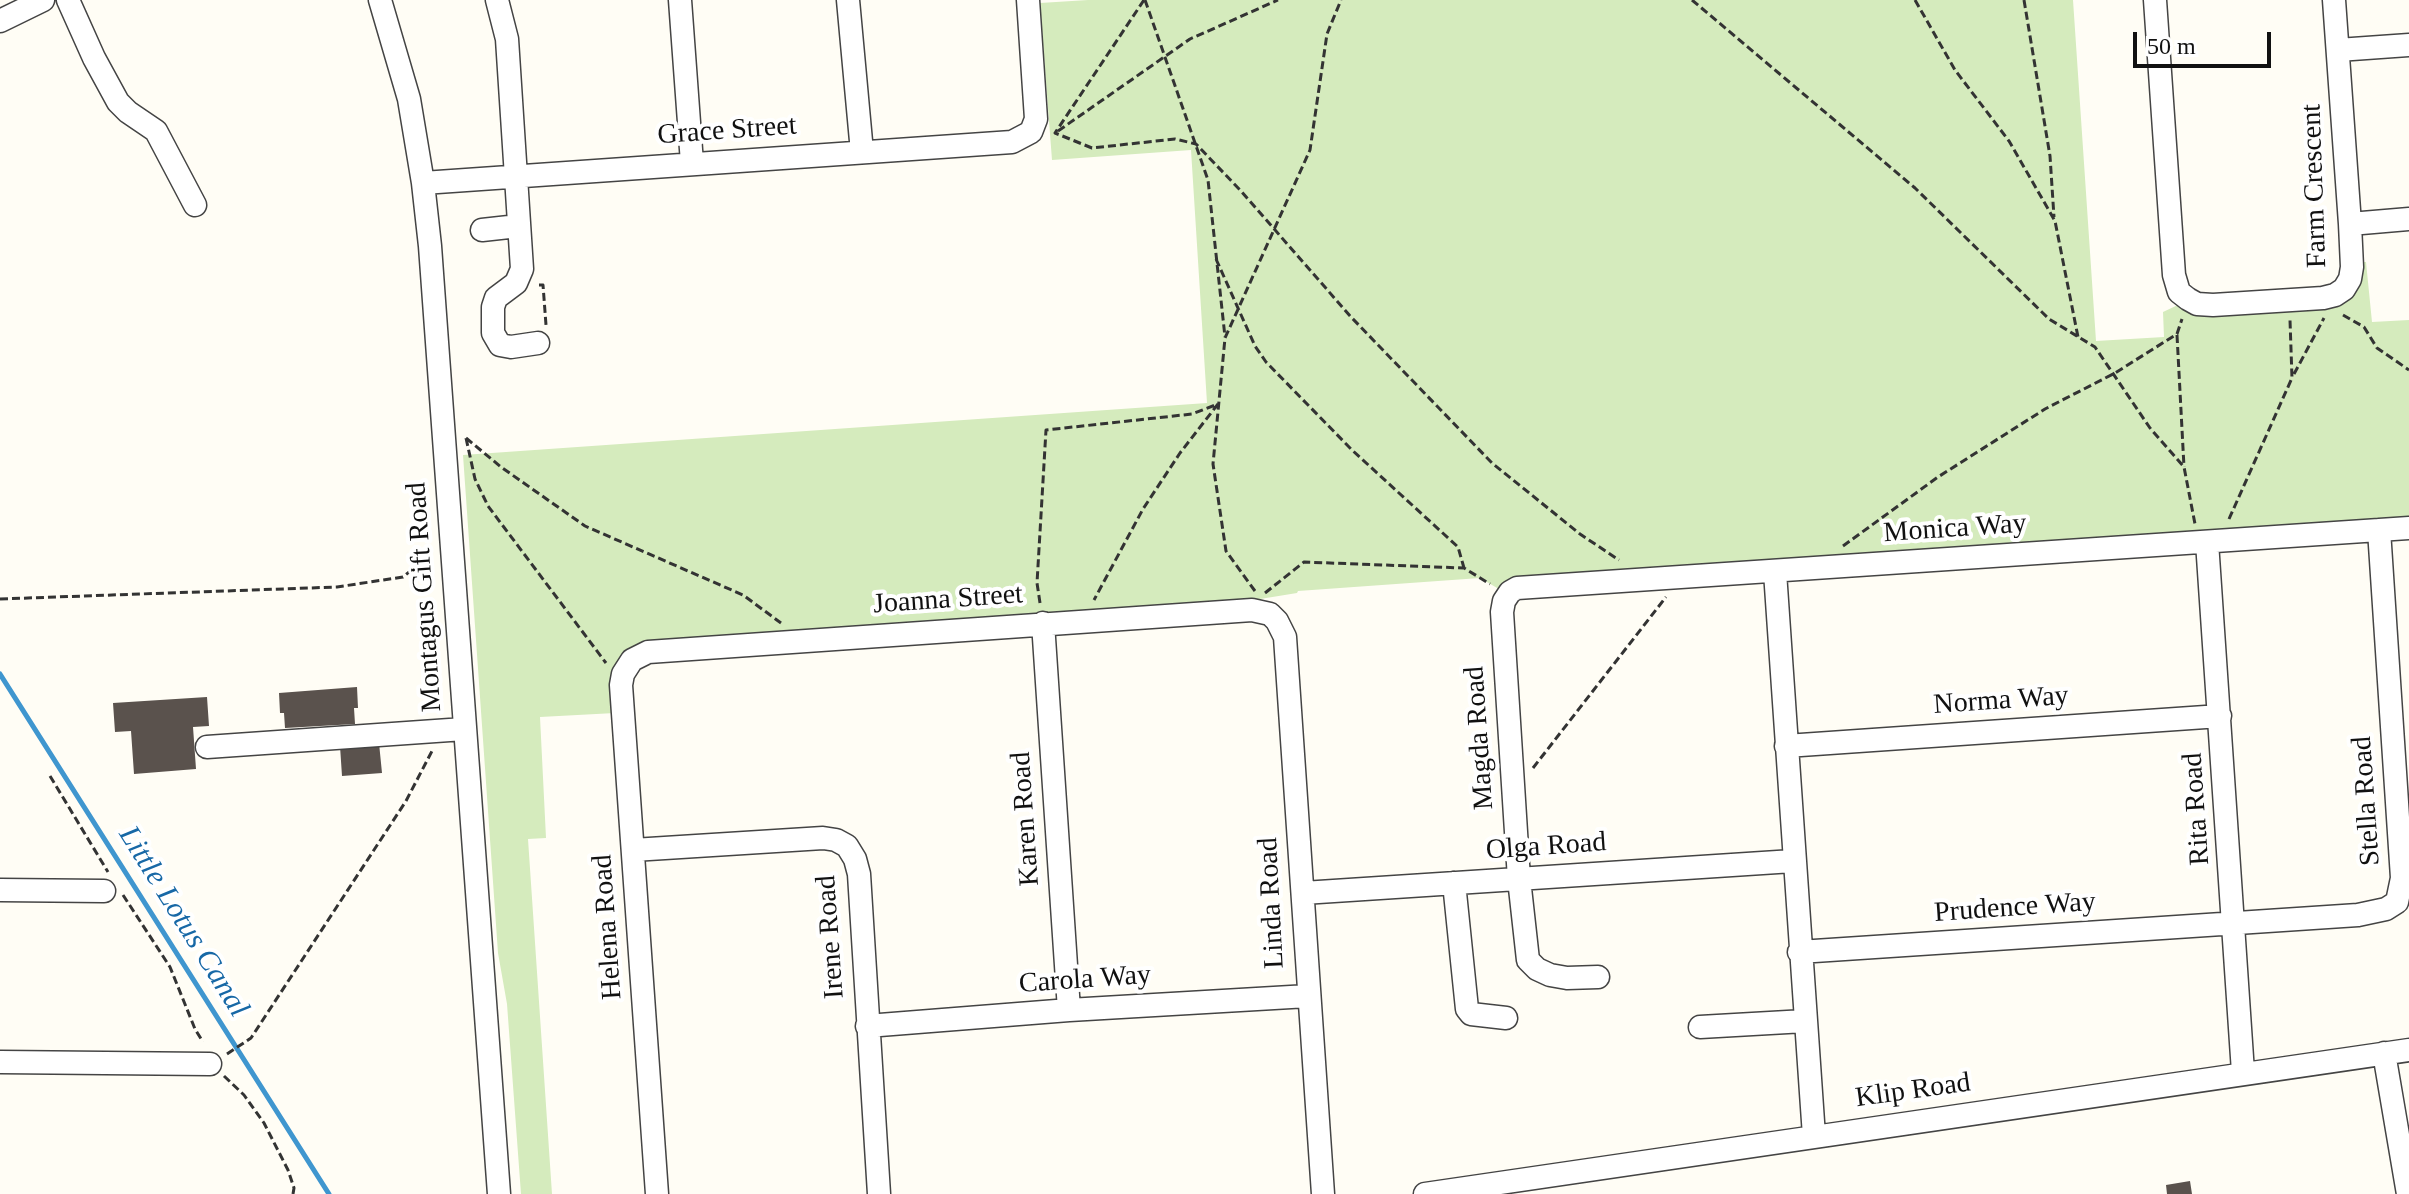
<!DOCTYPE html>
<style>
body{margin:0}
#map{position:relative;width:2409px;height:1194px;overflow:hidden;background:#fffdf5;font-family:"Times New Roman",serif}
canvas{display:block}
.scale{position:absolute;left:2133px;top:32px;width:138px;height:36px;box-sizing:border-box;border:4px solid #111;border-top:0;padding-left:10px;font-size:24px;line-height:28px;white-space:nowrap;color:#111;-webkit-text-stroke:6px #fff;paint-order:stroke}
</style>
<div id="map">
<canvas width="2409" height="1194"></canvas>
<div class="scale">50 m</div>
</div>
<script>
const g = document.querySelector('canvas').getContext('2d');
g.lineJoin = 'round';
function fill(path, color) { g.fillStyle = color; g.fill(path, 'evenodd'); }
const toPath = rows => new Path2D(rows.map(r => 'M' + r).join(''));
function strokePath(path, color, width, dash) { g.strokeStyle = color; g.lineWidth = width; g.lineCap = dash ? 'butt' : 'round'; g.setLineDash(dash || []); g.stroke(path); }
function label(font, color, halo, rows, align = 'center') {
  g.font = font + ' "Times New Roman",serif'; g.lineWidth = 8; g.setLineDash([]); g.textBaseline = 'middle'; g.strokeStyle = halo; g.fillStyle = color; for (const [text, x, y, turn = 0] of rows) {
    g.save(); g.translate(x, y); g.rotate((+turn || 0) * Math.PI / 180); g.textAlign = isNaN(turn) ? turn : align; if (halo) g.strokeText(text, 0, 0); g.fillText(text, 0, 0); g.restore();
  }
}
const green = toPath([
 [1088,0,2073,0,2096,341,2164,337,2163,312,2180,304,2328,306,2361,262,2366,262,2372,322,2409,320,2409,522,1504,592,1480,578,1298,591,1297,593,1254,600,648,642,615,713,540,717,546,838,528,839,552,1194,521,1194,507,1004,498,953,463,455,1207,403,1191,150,1052,160,1040,3]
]);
const stream = toPath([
 [0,674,329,1194]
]);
const building = toPath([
 [357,687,358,708,354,708,355,724,285,728,284,713,280,713,279,693],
 [207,697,209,726,193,727,196,769,134,774,131,731,115,732,113,703],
 [379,743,382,773,342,776,340,746],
 [2190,1181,2192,1194,2167,1194,2166,1185]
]);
const path = toPath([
 [1144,0,1055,133,1092,148,1175,139,1196,144,1241,191,1351,317,1492,463,1580,534,1619,560],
 [1145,0,1208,180,1225,337],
 [1692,0,1915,188,2049,319,2095,347,2150,428,2184,467,2195,524],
 [1915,0,1955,70,2009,141,2055,221,2078,337],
 [2024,0,2050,156,2054,217],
 [1058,131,1190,39,1278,0],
 [1216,259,1255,346,1266,362,1352,450,1458,547,1464,568],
 [539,285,543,285,546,325],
 [2343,315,2364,327,2377,348,2409,370],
 [2177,335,2184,467],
 [2294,374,2324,318],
 [466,438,501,467,585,526,743,595,781,623],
 [466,438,475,479,488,506,606,663],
 [2229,519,2292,378,2290,320],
 [1843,546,1938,477,2045,409,2115,373,2177,334,2182,319],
 [1255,591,1226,551,1213,464,1225,338,1310,150,1327,34,1341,0],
 [1265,593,1304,562,1464,568,1490,584],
 [0,599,337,587,403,577,430,555],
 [1040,603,1037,583,1046,430,1192,414,1218,404,1180,453,1143,509,1094,600],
 [1533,768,1666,597],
 [50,776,108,872],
 [123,895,170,967,195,1029,203,1042],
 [227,1054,251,1038,406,801,432,751],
 [224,1076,244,1095,264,1123,288,1170,294,1188,293,1194]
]);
const minor = toPath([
 [68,0,94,58,118,102,128,112,156,131,195,205],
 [380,0,409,99,423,183,430,246,499,1194],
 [497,0,507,39,522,269,516,283,496,298,493,307,493,333,500,345,511,347,538,343],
 [680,0,692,163],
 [848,0,862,152],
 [2155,0,2174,275,2179,292,2188,299,2197,304,2213,305,2323,298,2335,295,2344,289,2350,279,2352,267,2350,224,2334,0],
 [0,21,43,0],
 [2338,50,2409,45],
 [423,183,1012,142,1031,132,1036,119,1028,0],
 [2350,224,2409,219],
 [482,230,518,226],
 [2207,542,2243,1072],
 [1775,572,1814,1136],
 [1043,623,1069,1010],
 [1786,746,2220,716],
 [207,747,464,729],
 [633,850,823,838,836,840,847,846,855,859,859,874,879,1194],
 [1454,883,1467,1009,1471,1014,1506,1018],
 [0,890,104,891],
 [1303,893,1793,861],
 [1799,952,2358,915,2386,909,2397,902,2402,878,2379,530],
 [1598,977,1567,978,1550,975,1537,969,1528,960,1519,879,1502,612,1504,601,1510,592,1517,588,2409,528],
 [867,1026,1069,1010,1308,996],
 [1700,1027,1805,1021],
 [2384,1053,2408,1194],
 [0,1062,210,1064],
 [657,1194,621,685,623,674,632,660,648,652,1252,610,1270,614,1277,621,1285,637,1323,1194],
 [1425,1194,2409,1050]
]);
const streetNames = [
 ["Grace Street",727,131,-4],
 ["Farm Crescent",2315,186,-92],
 ["Monica Way",1955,529,-4],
 ["Montagus Gift Road",425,597,-94],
 ["Joanna Street",948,600,-4],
 ["Norma Way",2001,701,-4],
 ["Magda Road",1480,738,-94],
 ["Stella Road",2367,801,-94],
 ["Rita Road",2197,809,-94],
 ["Karen Road",1026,819,-94],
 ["Olga Road",1546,847,-4],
 ["Linda Road",1272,903,-93],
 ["Prudence Way",2015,908,-4],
 ["Helena Road",608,927,-94],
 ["Irene Road",831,937,-94],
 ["Carola Way",1085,980,-4],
 ["Klip Road",1913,1091,-8]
];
const waterNames = [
 ["Little Lotus Canal",183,922,58]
];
fill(green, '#d5ebbd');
strokePath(stream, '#3f96cf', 5);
fill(building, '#5a524d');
strokePath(minor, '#444', 25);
strokePath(path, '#333', 3, [8, 4]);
strokePath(minor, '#fff', 22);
label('28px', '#111', '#fff', streetNames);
label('italic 30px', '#1768a6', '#fff', waterNames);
</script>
